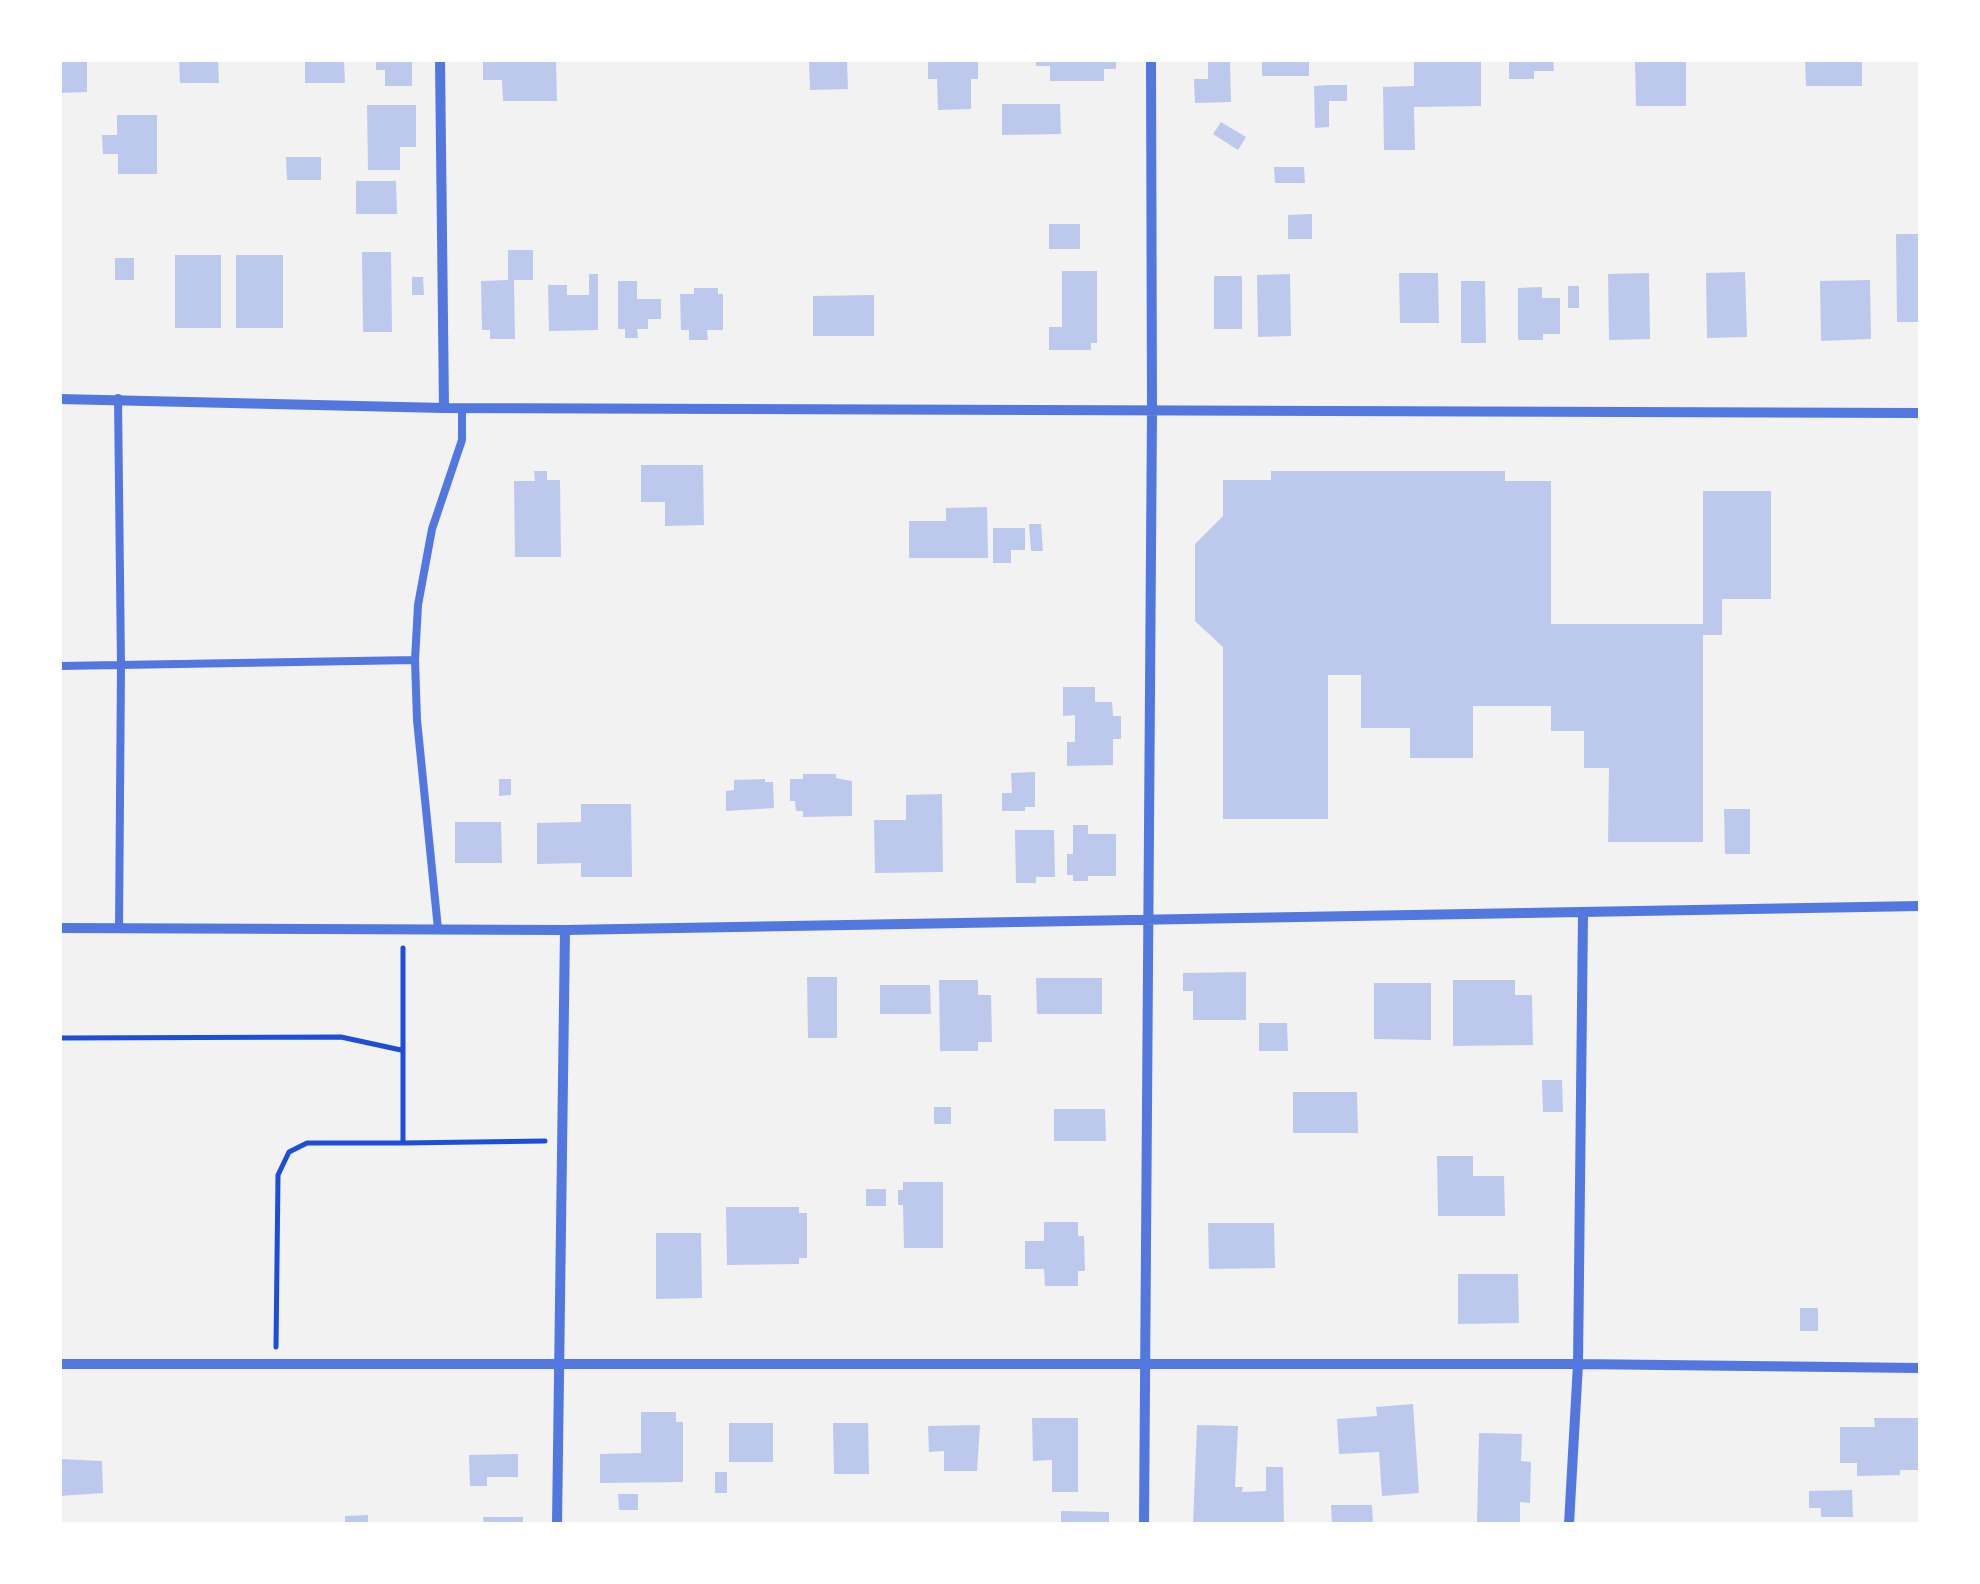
<!DOCTYPE html>
<style>
body{margin:0}
#map{position:relative;width:1980px;height:1584px;overflow:hidden;background:#f2f2f2;font-family:"Fira Sans",sans-serif}
canvas{display:block}
.frame{position:absolute;inset:0;border:62px solid #fff;pointer-events:none}
</style>
<div id="map">
<canvas width="1980" height="1584"></canvas>
<div class="frame"></div>
</div>
<script>
const g = document.querySelector('canvas').getContext('2d');
g.lineJoin = 'round';
function fill(path, color) { g.fillStyle = color; g.fill(path, 'evenodd'); }
const toPath = rows => new Path2D(rows.map(r => 'M' + r).join(''));
function strokePath(path, color, width, dash) { g.strokeStyle = color; g.lineWidth = width; g.lineCap = dash ? 'butt' : 'round'; g.setLineDash(dash || []); g.stroke(path); }
const building = toPath([
 [60,60,87,60,87,92,60,93],
 [179,60,218,60,219,83,180,83],
 [305,60,344,60,345,83,305,83],
 [376,60,412,60,412,86,385,86,385,70,376,70],
 [483,60,556,60,557,101,503,101,502,80,483,80],
 [809,60,847,60,848,89,810,90],
 [928,60,978,60,978,79,971,79,971,109,938,110,937,79,928,79],
 [1036,60,1116,60,1116,69,1104,69,1104,81,1050,81,1050,66,1036,66],
 [1208,60,1230,60,1231,102,1195,103,1194,79,1208,79],
 [1262,60,1309,60,1309,76,1262,76],
 [1414,60,1481,60,1481,106,1414,107,1415,150,1384,150,1383,87,1414,86],
 [1509,60,1553,60,1554,71,1534,71,1534,79,1509,79],
 [1686,60,1686,106,1636,106,1635,61],
 [1805,60,1862,60,1862,86,1806,86],
 [1329,85,1347,85,1347,101,1329,101,1329,127,1315,128,1314,86],
 [1002,104,1060,104,1061,134,1002,135],
 [367,105,416,105,416,147,400,147,400,170,368,170],
 [117,115,157,115,157,174,118,174,118,154,103,154,102,135,117,135],
 [1221,122,1246,137,1238,150,1213,134],
 [286,157,321,157,321,180,287,180],
 [1274,167,1304,167,1305,183,1275,183],
 [356,181,396,181,397,214,356,214],
 [1312,214,1312,239,1288,239,1288,215],
 [1049,224,1080,224,1080,249,1049,249],
 [1896,234,1920,234,1920,322,1897,322],
 [508,250,533,250,533,280,514,280,515,339,490,339,490,330,482,330,481,281,508,280],
 [362,252,391,252,392,332,363,332],
 [175,255,221,255,221,328,175,328],
 [236,255,283,255,283,328,236,328],
 [115,258,134,258,134,280,115,280],
 [1062,271,1097,271,1097,343,1091,343,1091,350,1049,350,1049,327,1062,327],
 [1745,272,1747,337,1707,338,1706,273],
 [1399,273,1438,273,1439,323,1400,323],
 [1649,273,1650,339,1609,340,1608,274],
 [589,274,598,274,598,330,549,331,548,285,567,285,567,295,589,295],
 [1290,274,1291,336,1258,337,1257,275],
 [1214,276,1242,276,1242,329,1214,329],
 [412,277,423,277,424,295,412,295],
 [1870,280,1871,339,1821,341,1820,281],
 [618,281,637,281,637,299,661,299,661,319,648,319,648,329,637,329,638,338,625,338,625,329,618,329],
 [1461,281,1485,281,1486,343,1461,343],
 [1568,286,1579,286,1579,308,1568,308],
 [1542,287,1542,298,1560,298,1560,334,1543,334,1543,340,1518,340,1518,288],
 [694,288,718,288,718,294,723,294,723,330,707,330,708,340,689,340,689,330,681,330,680,294,694,294],
 [874,295,874,336,813,336,813,296],
 [641,465,703,465,704,525,665,526,665,502,641,502],
 [534,471,547,471,547,480,560,480,561,557,515,557,514,481,535,481],
 [1271,471,1505,471,1505,481,1551,481,1551,624,1703,624,1703,491,1771,491,1771,599,1722,599,1722,635,1703,635,1703,842,1608,842,1609,768,1584,768,1584,731,1551,731,1551,706,1473,706,1473,758,1410,758,1410,728,1361,728,1361,675,1328,675,1328,819,1223,819,1223,647,1195,621,1195,544,1223,516,1223,480,1271,480],
 [987,507,988,558,909,558,909,521,946,521,946,508],
 [1029,524,1041,524,1043,551,1031,551],
 [993,528,1025,528,1025,550,1011,550,1011,563,993,563],
 [1063,687,1095,687,1095,702,1112,702,1113,716,1121,716,1121,739,1113,739,1113,765,1067,766,1067,742,1075,742,1075,715,1063,716],
 [1035,772,1035,807,1025,807,1025,811,1002,811,1002,793,1012,793,1011,773],
 [803,774,836,774,836,778,852,781,852,816,803,817,803,811,796,811,795,801,790,801,790,779,803,779],
 [499,779,511,779,511,795,499,796],
 [765,779,765,782,773,782,774,808,726,811,726,791,734,790,734,780],
 [942,794,943,872,875,873,874,820,906,820,906,795],
 [581,804,631,804,632,877,581,877,581,863,537,864,537,823,581,822],
 [1724,809,1750,809,1750,854,1725,854],
 [455,822,501,822,502,863,455,863],
 [1073,825,1088,825,1088,834,1116,834,1116,876,1088,876,1088,881,1073,881,1073,875,1067,875,1067,854,1073,854],
 [1015,830,1054,830,1055,877,1036,877,1036,883,1016,883],
 [1246,972,1246,1020,1193,1020,1193,991,1183,991,1183,973],
 [807,977,837,977,837,1038,808,1038],
 [1036,978,1102,978,1102,1014,1037,1014],
 [939,980,978,980,978,995,991,995,992,1042,978,1042,978,1051,940,1051],
 [1453,980,1515,980,1515,995,1532,995,1533,1045,1453,1046],
 [1374,983,1431,983,1431,1040,1374,1039],
 [880,985,930,985,931,1014,880,1014],
 [1259,1023,1287,1023,1288,1051,1259,1051],
 [1542,1080,1562,1080,1563,1112,1543,1112],
 [1293,1092,1357,1092,1358,1133,1293,1133],
 [934,1107,951,1107,951,1124,934,1124],
 [1054,1109,1105,1109,1106,1141,1054,1141],
 [1437,1156,1473,1156,1473,1176,1504,1176,1505,1216,1438,1216],
 [903,1182,943,1182,943,1248,904,1248,903,1205,898,1205,898,1190,903,1190],
 [866,1189,886,1189,886,1206,866,1206],
 [726,1207,799,1207,799,1213,807,1213,807,1258,799,1258,799,1264,727,1265],
 [1044,1222,1078,1222,1078,1236,1084,1236,1085,1271,1078,1271,1078,1286,1045,1286,1044,1269,1025,1269,1025,1241,1044,1241],
 [1208,1223,1274,1223,1275,1268,1209,1269],
 [656,1233,701,1233,702,1298,656,1299],
 [1458,1274,1518,1274,1519,1323,1458,1324],
 [1800,1308,1818,1308,1818,1331,1800,1331],
 [1413,1404,1419,1493,1382,1496,1379,1452,1339,1454,1337,1419,1377,1416,1376,1407],
 [641,1412,676,1412,676,1422,683,1422,683,1482,600,1483,600,1454,641,1453],
 [1032,1418,1078,1418,1078,1492,1052,1492,1052,1460,1033,1461],
 [1874,1418,1920,1418,1920,1470,1900,1470,1900,1475,1857,1476,1857,1463,1840,1463,1840,1427,1875,1427],
 [729,1423,773,1423,773,1462,729,1462],
 [833,1423,868,1423,869,1474,834,1474],
 [980,1425,977,1471,944,1471,944,1451,929,1452,928,1426],
 [1197,1425,1238,1426,1235,1487,1243,1487,1242,1492,1266,1491,1266,1467,1283,1467,1284,1524,1193,1524],
 [1479,1433,1522,1434,1521,1461,1531,1462,1530,1503,1520,1502,1520,1524,1477,1524],
 [518,1454,518,1477,487,1477,487,1486,470,1486,469,1455],
 [60,1459,102,1461,103,1493,60,1496],
 [715,1472,727,1472,727,1493,715,1493],
 [1852,1490,1853,1517,1821,1517,1821,1508,1809,1508,1809,1491],
 [618,1494,638,1494,638,1510,619,1510],
 [1331,1505,1372,1505,1373,1524,1332,1524],
 [1061,1511,1109,1512,1109,1524,1061,1524],
 [368,1515,368,1524,345,1524,345,1516],
 [483,1517,523,1517,523,1524,484,1524]
]);
const path = toPath([
 [60,1038,341,1037,401,1050],
 [403,1143,545,1141],
 [276,1347,278,1175,289,1152,307,1143,403,1143,403,948]
]);
const service = toPath([
 [118,398,121,666,119,929],
 [60,666,415,660],
 [438,929,417,720,415,660,418,605,432,529,462,440,462,408]
]);
const minor = toPath([
 [440,60,444,408],
 [60,399,444,408,1920,413],
 [60,928,565,930,1920,906],
 [60,1364,1578,1364,1920,1368],
 [557,1524,565,930],
 [1144,1524,1152,411,1151,60],
 [1569,1524,1578,1364,1583,915]
]);
fill(building, '#bdc9ec');
strokePath(path, '#1d4ed8', 5);
strokePath(service, '#5277de', 8);
strokePath(minor, '#5277de', 10);
</script>
